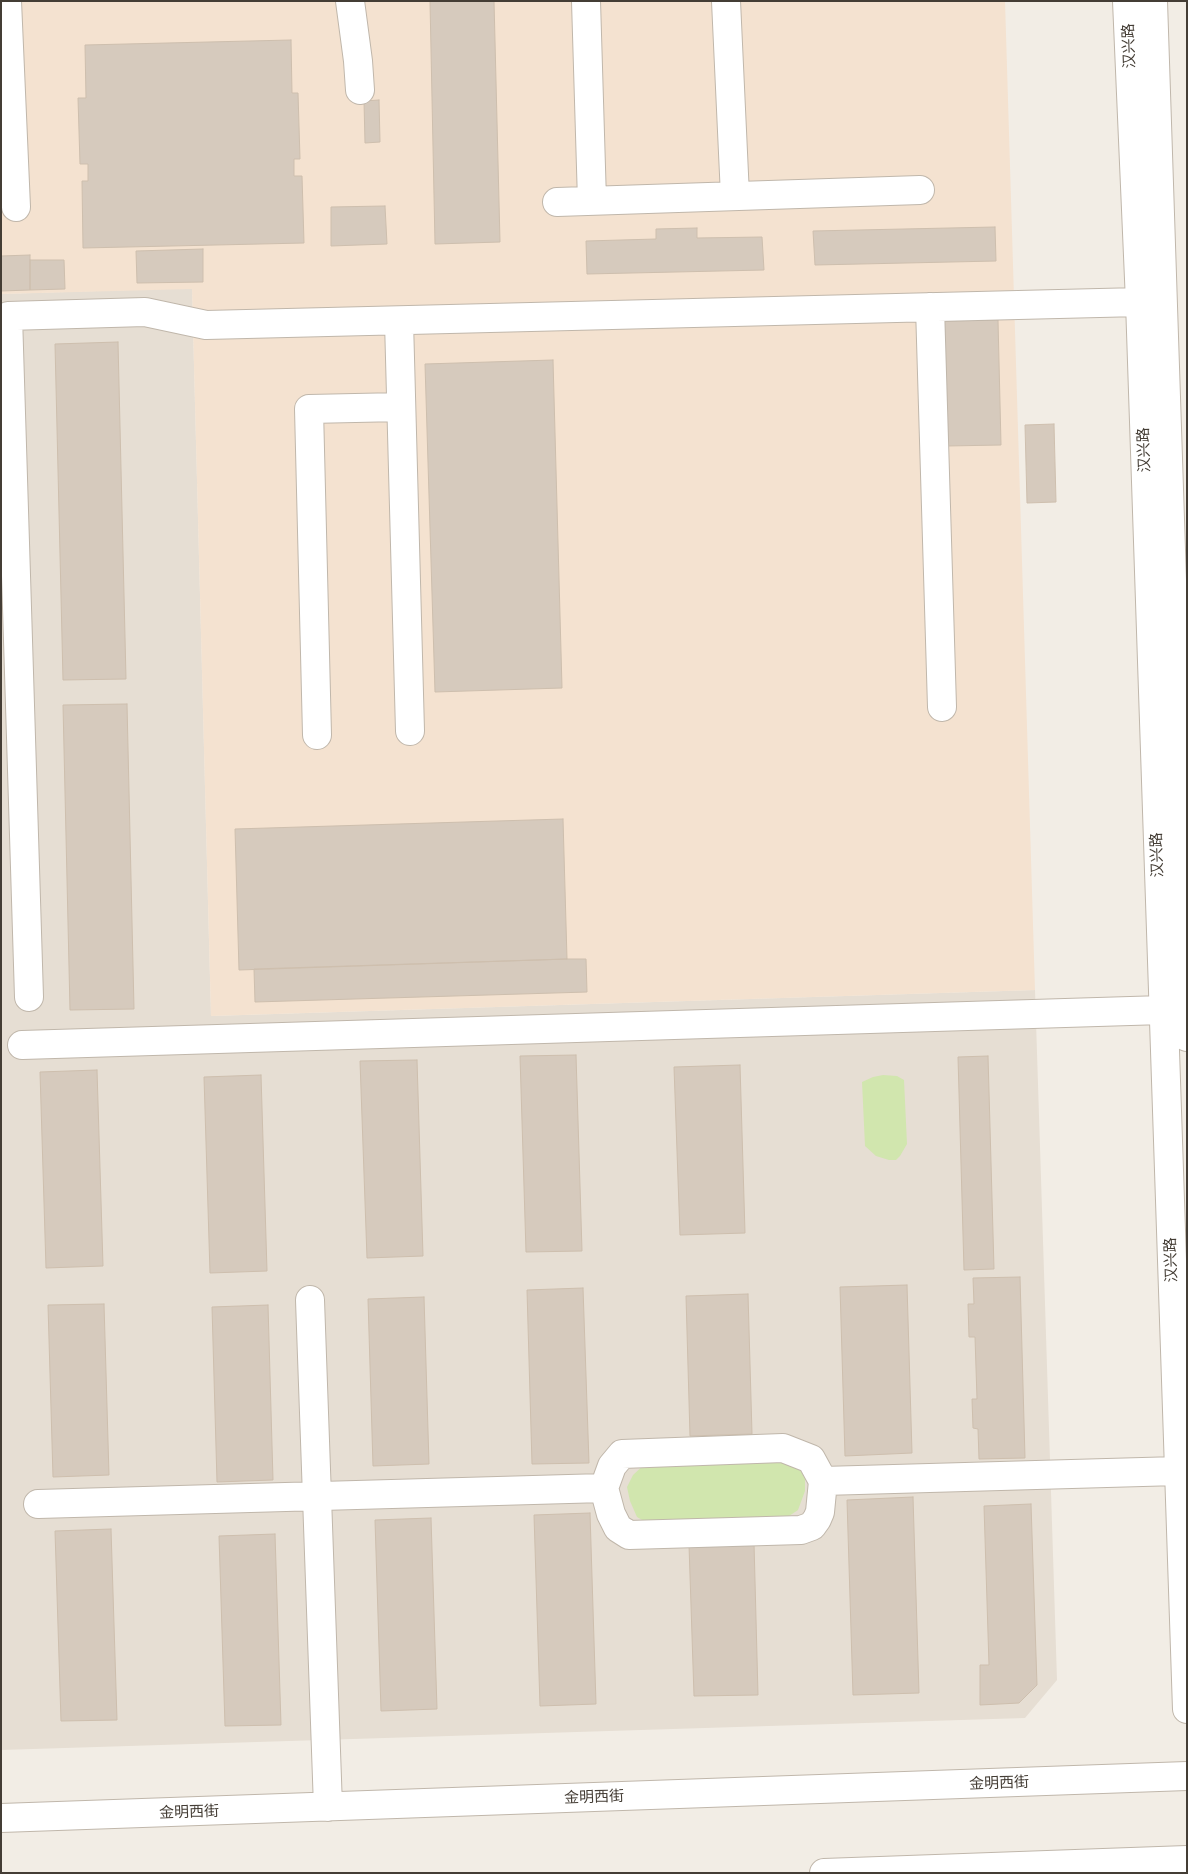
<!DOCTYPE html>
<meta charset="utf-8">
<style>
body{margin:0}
#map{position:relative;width:1188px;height:1874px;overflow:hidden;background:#f2ede5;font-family:"Asap Condensed",sans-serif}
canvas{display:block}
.frame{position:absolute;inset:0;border:2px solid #443d35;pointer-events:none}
</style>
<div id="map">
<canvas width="1188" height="1874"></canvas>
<div class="frame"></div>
</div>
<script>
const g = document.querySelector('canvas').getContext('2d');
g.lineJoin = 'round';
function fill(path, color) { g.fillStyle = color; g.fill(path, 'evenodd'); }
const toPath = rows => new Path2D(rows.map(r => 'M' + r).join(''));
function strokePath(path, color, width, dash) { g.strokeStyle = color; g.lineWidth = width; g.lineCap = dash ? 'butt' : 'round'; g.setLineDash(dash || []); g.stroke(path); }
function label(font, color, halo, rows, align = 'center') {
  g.font = font + ' "Asap Condensed","Noto Sans SC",sans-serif'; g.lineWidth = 4; g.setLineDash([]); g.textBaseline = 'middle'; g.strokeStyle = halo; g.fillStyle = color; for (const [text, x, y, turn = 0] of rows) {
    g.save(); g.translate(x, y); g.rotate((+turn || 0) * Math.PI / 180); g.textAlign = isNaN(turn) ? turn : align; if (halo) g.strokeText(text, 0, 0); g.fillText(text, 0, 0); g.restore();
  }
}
const residential = toPath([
 [192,288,211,1016,1035,990,1057,1680,1025,1718,1,1750,1,294]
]);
const commercial = toPath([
 [1,1,1005,1,1035,990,211,1016,192,289,1,294]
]);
const green = toPath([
 [883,1075,897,1076,904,1080,907,1144,900,1156,896,1160,889,1160,876,1156,865,1146,862,1082,873,1077],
 [780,1458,800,1469,805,1479,805,1491,798,1510,783,1520,649,1524,637,1517,630,1501,627,1487,633,1475,646,1463]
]);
const building = toPath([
 [430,1,494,1,500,242,435,244,430,1],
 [291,40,292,93,298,93,300,159,294,159,294,176,302,176,304,243,83,248,82,181,88,181,88,164,80,164,78,98,86,98,85,45,291,40],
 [379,100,380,142,365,143,364,101,379,100],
 [385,206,387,244,331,246,331,207,385,206],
 [995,227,996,261,815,265,813,231,995,227],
 [697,228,697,238,762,237,764,270,587,274,586,241,656,239,656,229,697,228],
 [203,249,203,282,137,283,136,251,203,249],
 [30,255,30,290,1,291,1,256,30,255],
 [30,260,64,260,65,289,30,290,30,260],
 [998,320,1001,445,947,446,944,321,998,320],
 [118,342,126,679,63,680,55,344,118,342],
 [553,360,562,688,435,692,425,364,553,360],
 [1054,424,1056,502,1027,503,1025,425,1054,424],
 [127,704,134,1009,70,1010,63,705,127,704],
 [563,819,567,959,239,970,235,829,563,819],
 [567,959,586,959,587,992,255,1002,254,969,567,959],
 [576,1055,582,1251,526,1252,520,1056,576,1055],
 [988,1056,994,1269,964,1270,958,1057,988,1056],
 [417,1060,423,1256,367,1258,360,1061,417,1060],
 [740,1065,745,1233,680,1235,674,1067,740,1065],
 [97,1070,103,1266,46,1268,40,1072,97,1070],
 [261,1075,267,1271,210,1273,204,1077,261,1075],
 [1020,1277,1025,1458,979,1459,978,1429,973,1428,972,1399,977,1399,975,1337,969,1337,968,1304,974,1304,973,1278,1020,1277],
 [907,1285,912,1453,845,1456,840,1287,907,1285],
 [583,1288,589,1463,532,1464,527,1290,583,1288],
 [748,1294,752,1434,690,1436,686,1296,748,1294],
 [424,1297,429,1464,373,1466,368,1299,424,1297],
 [104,1304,109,1475,53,1477,48,1305,104,1304],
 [268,1305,273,1480,217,1482,212,1307,268,1305],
 [913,1497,919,1693,853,1695,847,1500,913,1497],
 [1031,1504,1037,1685,1019,1703,980,1705,980,1665,989,1665,984,1506,1031,1504],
 [590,1513,596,1704,540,1706,534,1515,590,1513],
 [431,1518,437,1709,381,1711,375,1520,431,1518],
 [111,1529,117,1720,61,1721,55,1531,111,1529],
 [275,1534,281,1725,225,1726,219,1536,275,1534],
 [754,1543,758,1695,694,1696,689,1545,754,1543]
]);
const minor = toPath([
 [7,1,16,207],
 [350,1,358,61,360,90],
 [586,1,592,201],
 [726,1,735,196],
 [1127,1,1140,302,1187,1709],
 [1153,1,1187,1037],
 [557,202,920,190],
 [930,307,942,707],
 [399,321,410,731],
 [317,735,309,409,401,407],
 [29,997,8,316,145,312,206,325,1140,302],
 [22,1045,1163,1010],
 [310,1300,328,1807],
 [604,1488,612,1466,622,1454,783,1448,811,1459,823,1481],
 [38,1504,604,1488,611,1514,618,1528,629,1535,801,1530,812,1526,817,1519,820,1512,823,1481,1178,1471],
 [1,1818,1187,1776],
 [824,1873,1187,1860]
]);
const streetNames = [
 ["汉兴路",1129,46,-92],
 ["汉兴路",1144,450,-92],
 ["汉兴路",1157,855,-92],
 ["汉兴路",1171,1260,-92],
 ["金明西街",999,1783,-2],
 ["金明西街",594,1797,-2],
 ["金明西街",189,1812,-2]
];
fill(residential, '#e6ded3');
fill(commercial, '#f4e2d0');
fill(green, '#d1e6ae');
fill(building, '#d6cabd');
strokePath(building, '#cebfae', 1);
strokePath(minor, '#c0b7ab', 30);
strokePath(minor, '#fff', 28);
label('15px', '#443d35', '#fff', streetNames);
</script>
